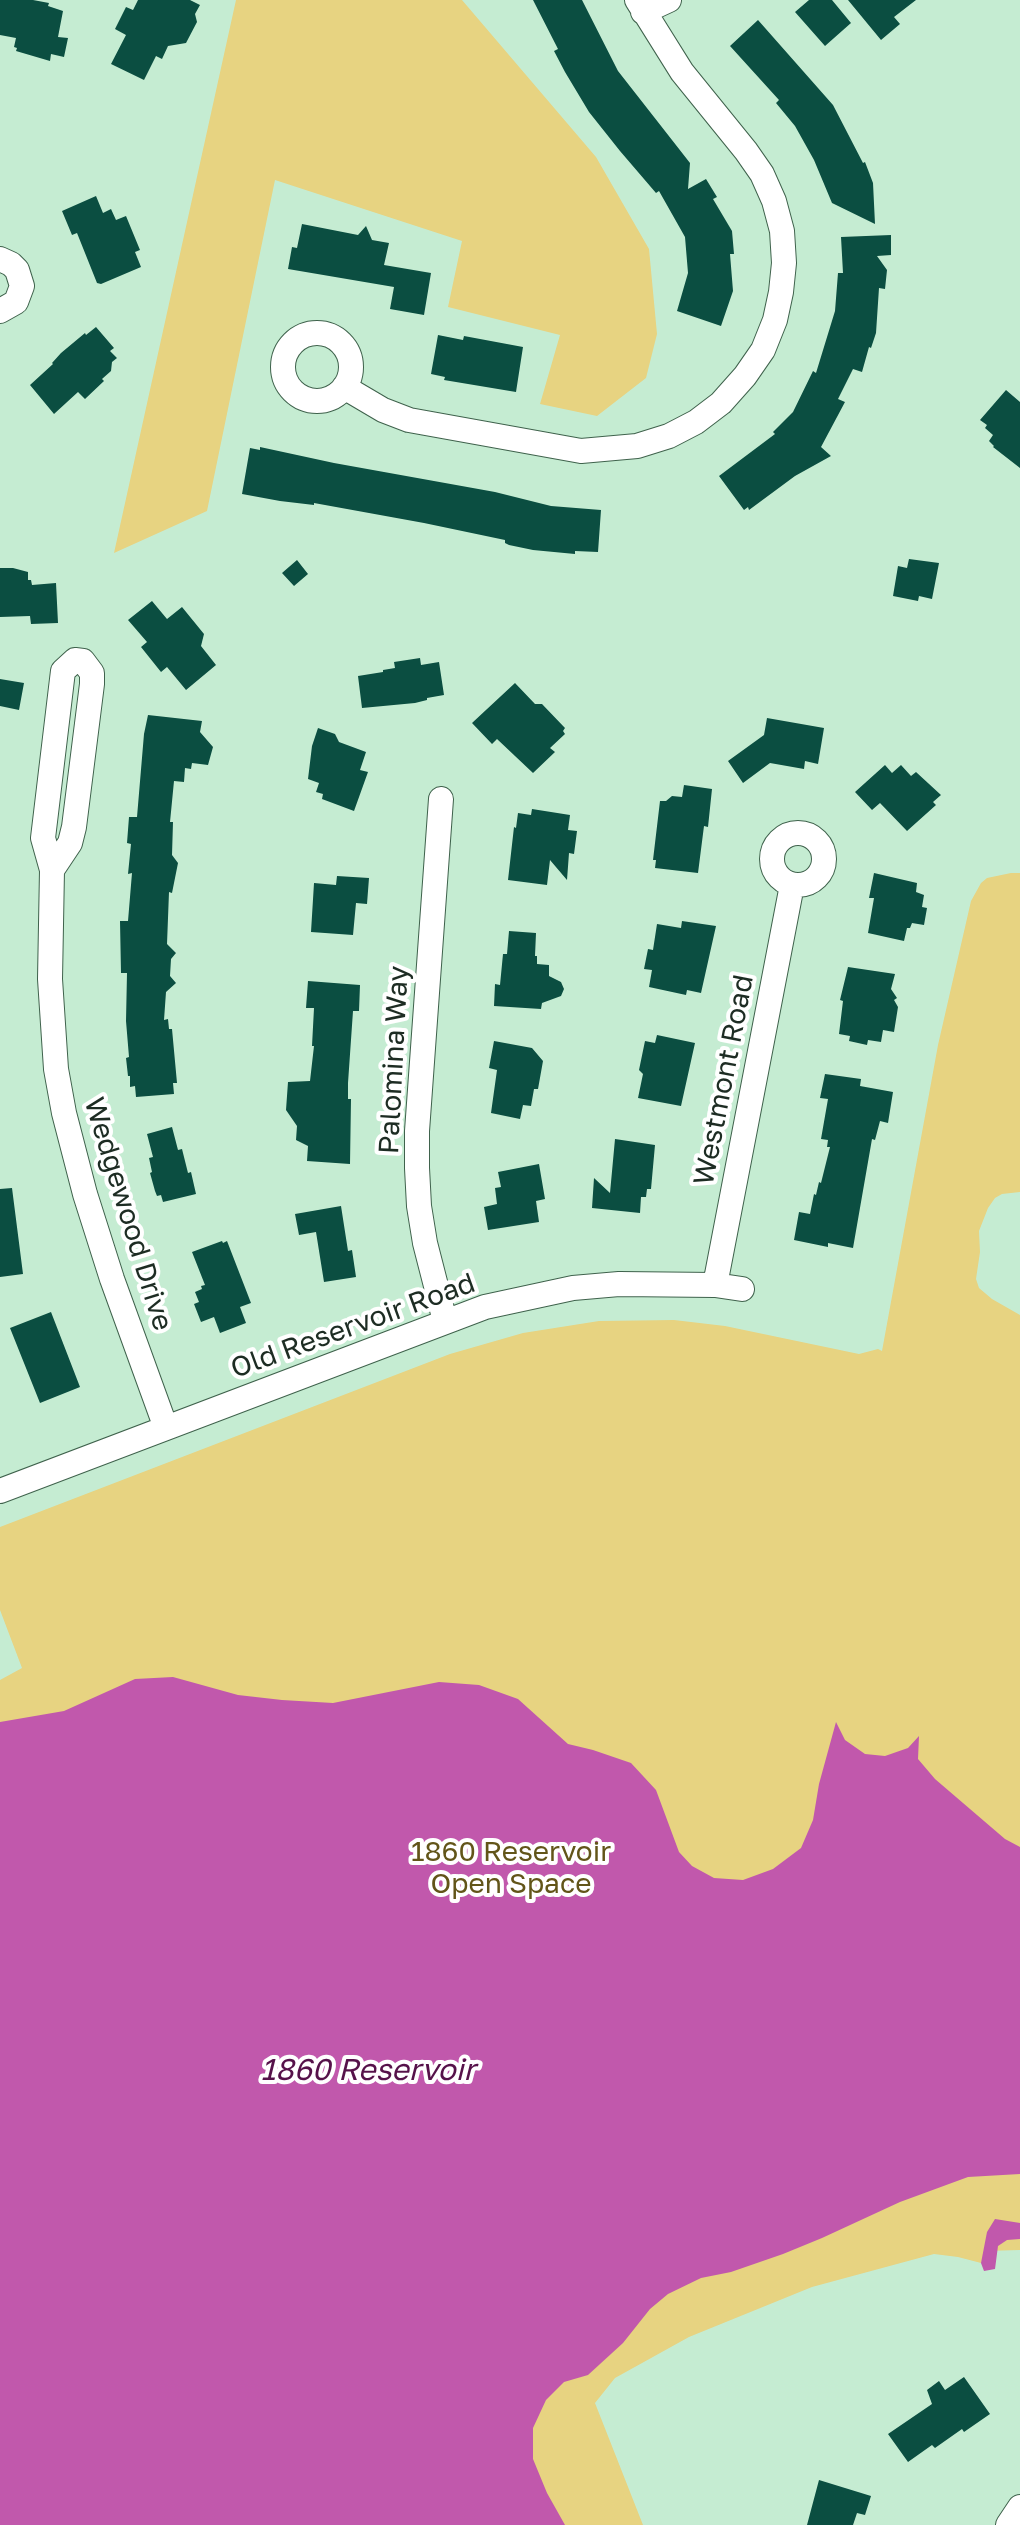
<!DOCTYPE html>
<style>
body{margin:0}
canvas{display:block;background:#c5ecd2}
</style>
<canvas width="1020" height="2525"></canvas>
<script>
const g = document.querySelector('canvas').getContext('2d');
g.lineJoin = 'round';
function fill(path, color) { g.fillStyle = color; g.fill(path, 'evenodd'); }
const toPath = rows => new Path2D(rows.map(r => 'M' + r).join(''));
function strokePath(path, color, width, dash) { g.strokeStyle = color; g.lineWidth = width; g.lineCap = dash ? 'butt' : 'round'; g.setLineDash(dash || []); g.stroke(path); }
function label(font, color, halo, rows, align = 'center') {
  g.font = font + ' "Golos Text",sans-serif'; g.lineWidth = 8; g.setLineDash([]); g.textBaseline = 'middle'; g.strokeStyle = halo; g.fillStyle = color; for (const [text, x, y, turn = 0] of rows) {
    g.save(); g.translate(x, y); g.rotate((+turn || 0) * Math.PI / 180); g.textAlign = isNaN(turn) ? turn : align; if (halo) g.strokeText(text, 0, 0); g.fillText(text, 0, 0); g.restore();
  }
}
const green = toPath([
 [236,0,462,0,596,157,649,249,657,334,646,378,597,416,540,404,560,335,448,307,462,241,275,180,207,511,114,553],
 [1011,873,1020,873,1020,1192,1002,1194,995,1198,988,1208,979,1231,980,1252,976,1279,979,1288,992,1299,1020,1315,1020,2250,985,2251,981,2263,958,2257,934,2254,812,2287,689,2337,615,2378,595,2403,643,2525,0,2525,0,1680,22,1668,0,1610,0,1527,450,1354,523,1333,599,1321,674,1320,725,1326,859,1354,878,1349,882,1351,938,1045,971,901,981,883,987,878]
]);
const water = toPath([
 [173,1677,238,1695,282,1700,333,1703,439,1682,479,1685,518,1699,568,1744,593,1750,631,1763,656,1790,679,1852,692,1866,714,1878,743,1880,773,1869,801,1848,813,1820,819,1784,836,1722,845,1740,865,1754,885,1756,908,1748,919,1736,918,1759,935,1779,1005,1839,1020,1847,1020,2174,968,2177,900,2202,822,2238,783,2254,731,2272,701,2278,668,2294,650,2309,623,2343,588,2375,564,2382,546,2400,533,2428,533,2459,547,2493,565,2525,0,2525,0,1722,64,1711,135,1679],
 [995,2219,1020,2223,1020,2239,1007,2240,998,2246,995,2269,984,2271,981,2263,987,2232]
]);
const building = toPath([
 [0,0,33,0,49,3,48,6,63,11,58,37,68,38,64,57,51,54,50,61,16,51,17,48,14,47,16,38,0,35],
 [138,0,190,0,200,5,195,14,197,22,186,43,168,46,162,59,156,56,144,80,111,64,126,35,115,29,126,7,133,10],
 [533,0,582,0,618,71,690,163,688,189,706,179,717,197,713,199,732,231,734,254,730,254,733,291,721,326,677,311,688,273,685,237,659,191,656,193,620,151,589,112,565,72,554,51,558,49],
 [809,0,832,0,851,23,825,46,795,12],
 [848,0,916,0,894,17,900,24,881,40],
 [758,20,833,105,863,163,865,162,873,183,875,224,832,203,814,160,795,126,776,103,779,100,730,46],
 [96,196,103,213,111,209,116,220,126,216,140,250,135,252,141,267,101,284,97,283,77,233,72,235,62,211],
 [302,224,358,235,366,226,372,240,389,243,384,265,431,273,424,315,390,309,394,287,288,269,292,247,297,248],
 [891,235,891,255,877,256,887,270,885,289,879,288,876,333,871,348,869,347,862,372,853,369,838,399,845,402,821,447,831,456,795,476,749,510,748,507,744,510,719,476,775,434,773,432,793,412,813,371,816,373,835,311,838,273,843,273,841,237],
 [96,327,114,348,110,351,117,358,112,362,111,371,102,379,104,381,85,399,78,392,54,414,30,385,53,364,52,363,61,353,85,333,86,335],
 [438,335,463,340,464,336,523,347,516,392,444,380,445,377,431,374],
 [1006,390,1020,402,1020,468,993,447,994,446,989,441,993,435,985,428,987,425,980,420],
 [260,447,334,463,495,492,551,506,601,510,598,552,575,551,575,554,533,550,509,545,505,543,505,540,424,523,314,503,314,505,280,501,242,494,250,448,260,450],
 [909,559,939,563,932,599,919,596,918,601,893,596,898,566,907,568],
 [297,560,308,574,294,586,282,573],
 [0,568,13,568,28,572,28,580,31,580,32,585,56,583,58,623,31,624,30,616,0,617],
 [152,601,167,619,182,607,204,634,201,646,216,665,186,690,167,667,161,672,141,647,147,642,128,620],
 [420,658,421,665,439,662,444,695,427,698,427,700,415,703,362,708,358,676,383,672,383,670,395,668,394,662],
 [0,679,24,683,19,710,0,706],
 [515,683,535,704,542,704,565,728,563,731,565,734,550,748,555,752,533,773,497,739,492,744,472,723],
 [148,715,202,721,200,732,213,747,208,765,192,763,191,769,185,768,184,782,174,781,170,822,173,822,172,855,178,863,172,893,169,892,167,944,176,953,171,959,170,976,176,983,166,992,164,1020,168,1019,169,1029,172,1029,177,1083,173,1083,174,1094,136,1097,135,1086,130,1087,130,1076,128,1076,126,1058,129,1057,126,1021,127,973,121,973,120,921,128,921,132,873,128,874,131,844,127,843,129,817,137,817,144,734],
 [767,718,824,728,818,764,805,761,804,769,770,763,743,783,728,761,764,735],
 [318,728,335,734,339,742,366,752,360,770,368,772,354,811,322,799,323,794,316,792,319,783,308,779,312,746],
 [885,765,892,773,901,765,911,776,916,772,941,795,933,802,936,805,907,831,880,803,872,810,855,792],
 [684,785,712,789,708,827,704,826,698,873,655,868,656,860,653,860,660,801,666,801,672,796,682,797],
 [532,809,570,815,568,830,577,831,574,854,569,853,567,880,550,860,547,885,508,880,514,827,516,828,518,813,531,815],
 [874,873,917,883,916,892,924,895,922,907,927,908,924,925,912,923,910,928,907,928,904,941,868,933,874,898,869,898],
 [337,876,369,878,367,904,356,903,353,935,311,932,314,883,336,885],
 [682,921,716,926,701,993,687,990,686,995,649,987,652,970,644,969,648,949,653,950,657,924,681,928],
 [509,931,536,933,535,956,537,956,537,964,549,965,549,976,561,982,564,989,561,996,542,1003,541,1009,494,1006,495,984,500,985,503,954,507,954],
 [848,967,895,974,891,989,897,998,894,1000,898,1007,894,1032,883,1030,881,1042,868,1040,867,1045,849,1041,850,1036,839,1034,843,1001,840,1000],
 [308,981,360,985,359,1011,353,1011,348,1083,348,1099,351,1099,350,1164,307,1161,308,1146,296,1140,297,1126,286,1110,288,1082,310,1081,314,1046,312,1046,314,1008,306,1008],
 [657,1035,695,1043,681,1106,638,1098,643,1074,639,1070,645,1041,655,1043],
 [494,1041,532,1048,543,1061,538,1089,534,1089,531,1106,523,1105,520,1119,491,1113,497,1070,489,1068],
 [825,1074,861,1079,860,1086,893,1092,888,1123,880,1121,875,1140,872,1139,853,1248,828,1243,828,1247,794,1240,799,1212,810,1214,814,1194,816,1195,819,1182,821,1183,830,1147,827,1147,828,1140,821,1139,828,1099,820,1098],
 [172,1127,178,1150,182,1149,188,1173,191,1172,196,1194,163,1202,161,1195,157,1196,155,1191,150,1173,152,1172,149,1158,153,1157,147,1134],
 [615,1139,655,1145,651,1189,647,1189,646,1197,641,1197,640,1213,592,1208,594,1178,610,1193],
 [539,1164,545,1199,536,1201,539,1222,488,1230,484,1207,497,1204,495,1188,501,1187,498,1172],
 [12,1188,23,1274,0,1277,0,1189],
 [341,1206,348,1251,352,1250,356,1277,324,1282,316,1232,299,1235,295,1214],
 [222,1241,223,1243,227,1241,251,1303,240,1307,246,1323,220,1333,214,1317,201,1322,194,1304,199,1302,195,1292,202,1289,201,1286,205,1285,192,1252],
 [51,1312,80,1387,40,1403,10,1328],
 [964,2377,990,2414,964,2432,962,2429,935,2448,932,2445,908,2462,888,2434,932,2404,927,2390,939,2381,945,2390],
 [819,2480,871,2496,865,2515,857,2513,853,2525,807,2525]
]);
const minor = toPath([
 [643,12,669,0],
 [0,259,11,264,17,270,22,286,16,302,0,311],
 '283 367a34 34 0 1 1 68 0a34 34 0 1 1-68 0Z',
 [344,387,383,410,409,420,581,451,637,446,669,436,696,422,721,403,745,376,763,350,775,320,781,292,784,263,782,231,774,201,762,174,746,151,682,72,637,0],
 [441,799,417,1131,417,1168,419,1206,425,1243,445,1321],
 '772 859a26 26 0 1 1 52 0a26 26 0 1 1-52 0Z',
 [52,870,70,843,74,827,92,684,92,673,83,661,75,660,63,671,43,838,52,870,50,979,56,1069,64,1113,85,1194,112,1279,166,1428],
 [715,1285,792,885],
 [0,1491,485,1307,573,1288,619,1284,715,1285,742,1289],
 [1008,2525,1020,2507]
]);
const streetNames = [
 ["Palomina Way",394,1060,-87],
 ["Westmont Road",724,1080,-79],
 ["Wedgewood Drive",128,1214,73],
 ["Old Reservoir Road",353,1326,-20]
];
const parkNames = [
 ["1860 Reservoir",511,1852],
 ["Open Space",511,1884]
];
const waterNames = [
 ["1860 Reservoir",368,2070]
];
fill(green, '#e7d381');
fill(water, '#c158ac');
fill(building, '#0b4e41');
strokePath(minor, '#3f624c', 26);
strokePath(minor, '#fff', 24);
label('28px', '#1d2c23', '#fff', streetNames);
label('28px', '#625519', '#fff', parkNames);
label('italic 30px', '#56124a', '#fff', waterNames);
</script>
